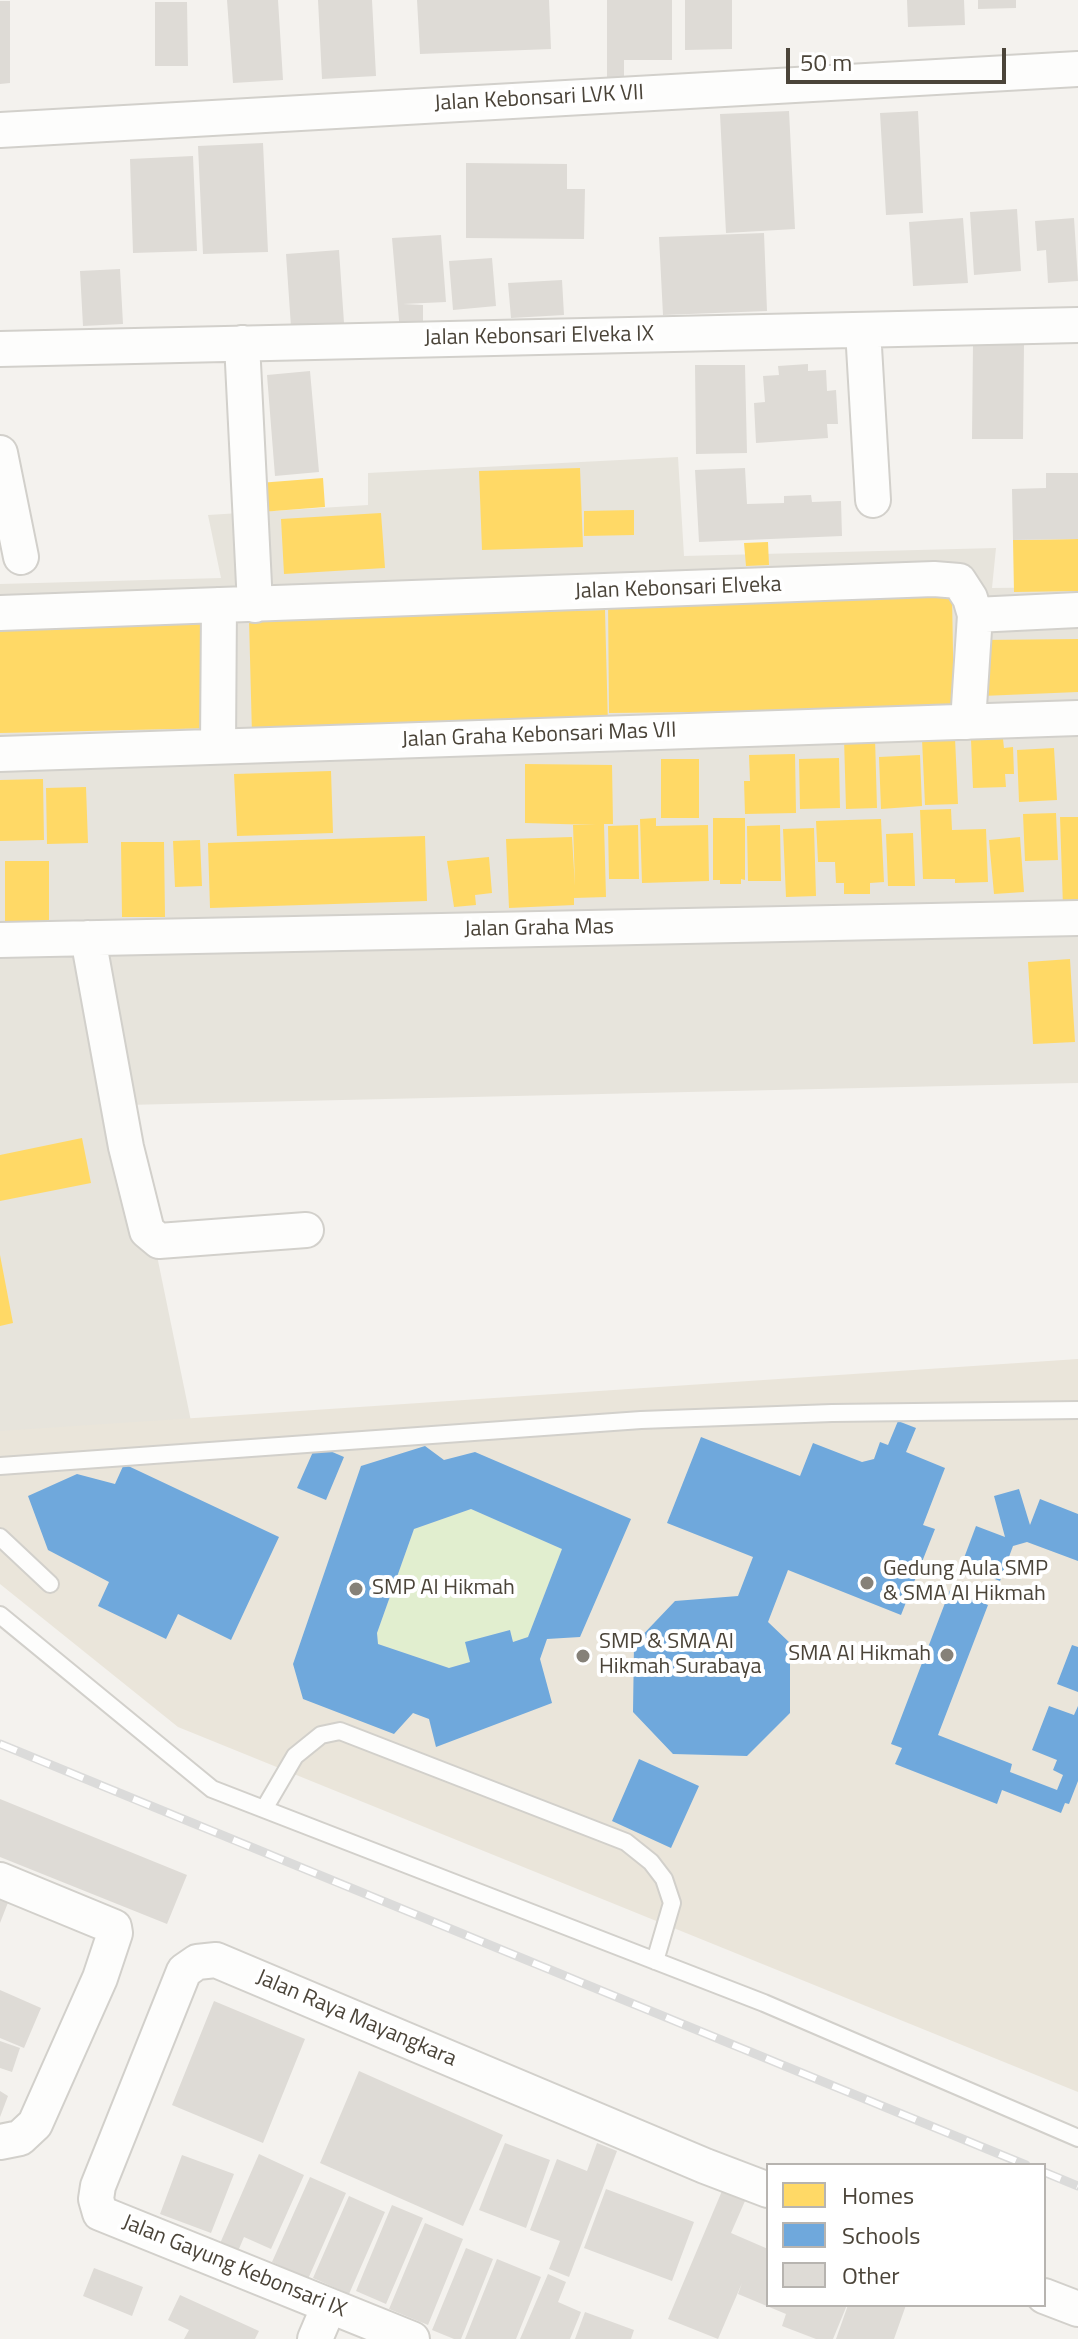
<!DOCTYPE html>
<style>
body{margin:0}
#map{position:relative;width:1078px;height:2339px;overflow:hidden;background:#f4f2ee;font-family:"Titillium Web",sans-serif}
canvas{display:block}
.legend{position:absolute;left:766px;top:2163px;width:280px;height:144px;box-sizing:border-box;background:#fff;border:2px solid #b7b4b0;margin:0;padding:10px 14px;list-style:none;font-size:24px;color:#4b4439}
.legend li{display:flex;align-items:center;gap:16px;height:40px}
.legend b{width:40px;border:2px solid #b7b4b0}
.scale{position:absolute;left:786px;top:48px;width:220px;height:36px;box-sizing:border-box;border:4px solid #4b4439;border-top:0;padding-left:10px;font-size:24px;line-height:28px;white-space:nowrap;color:#4b4439;-webkit-text-stroke:6px #fff;paint-order:stroke}
</style>
<div id="map">
<canvas width="1078" height="2339"></canvas>
<ul class="legend">
<li><b style="height:22px;background:#ffd966"></b>Homes</li>
<li><b style="height:22px;background:#6fa8dc"></b>Schools</li>
<li><b style="height:22px;background:#dedbd6"></b>Other</li>
</ul>
<div class="scale">50 m</div>
</div>
<script>
const g = document.querySelector('canvas').getContext('2d');
g.lineJoin = 'round';
function fill(path, color) { g.fillStyle = color; g.fill(path, 'evenodd'); }
const toPath = rows => new Path2D(rows.map(r => 'M' + r).join(''));
function strokePath(path, color, width, dash) { g.strokeStyle = color; g.lineWidth = width; g.lineCap = dash ? 'butt' : 'round'; g.setLineDash(dash || []); g.stroke(path); }
function label(font, color, halo, rows, align = 'center') {
  g.font = font + ' "Titillium Web",sans-serif'; g.lineWidth = 8; g.setLineDash([]); g.textBaseline = 'middle'; g.strokeStyle = halo; g.fillStyle = color; for (const [text, x, y, turn = 0] of rows) {
    g.save(); g.translate(x, y); g.rotate((+turn || 0) * Math.PI / 180); g.textAlign = isNaN(turn) ? turn : align; if (halo) g.strokeText(text, 0, 0); g.fillText(text, 0, 0); g.restore();
  }
}
const residential = toPath([
 [678,457,684,556,996,548,992,588,1078,587,1078,1083,126,1105,192,1426,0,1432,0,584,221,578,208,515,368,505,368,473]
]);
const education = toPath([
 [1078,1359,1078,2092,178,1727,0,1584,0,1431]
]);
const green = toPath([
 [471,1509,562,1549,528,1637,513,1642,510,1630,466,1642,470,1662,449,1668,378,1644,377,1633,414,1529]
]);
const homes = toPath([
 [580,468,583,547,482,550,479,471],
 [323,478,325,507,261,512,259,483],
 [634,510,634,535,584,536,584,511],
 [381,513,385,568,284,574,281,519],
 [1078,539,1078,591,1014,592,1013,540],
 [768,542,769,565,746,566,744,543],
 [952,596,954,709,609,713,608,599],
 [605,610,608,726,252,735,249,619],
 [214,623,217,728,0,733,0,629],
 [1078,639,1078,692,982,696,981,640],
 [844,738,875,738,877,808,846,809],
 [955,738,958,804,925,805,922,739],
 [1003,739,1004,748,1013,747,1014,774,1005,774,1006,787,973,788,971,740],
 [1054,748,1057,800,1019,802,1017,750],
 [795,754,796,813,745,814,744,781,750,781,749,755],
 [920,755,922,806,881,809,879,757],
 [839,758,840,808,800,809,799,759],
 [661,759,699,759,699,818,661,818],
 [525,764,612,765,613,824,604,824,606,897,574,898,574,905,509,908,506,839,572,837,575,886,573,825,596,825,525,823],
 [331,771,333,833,237,836,234,774],
 [43,779,44,840,0,841,0,780],
 [86,787,88,843,47,844,46,788],
 [951,809,952,830,986,829,988,882,955,883,955,879,923,879,920,810],
 [1056,813,1058,860,1025,861,1023,814],
 [1060,817,1078,817,1078,907,1063,907],
 [656,818,656,826,708,825,709,881,642,883,640,819],
 [713,818,745,818,745,880,741,879,741,884,720,884,720,880,713,880],
 [881,819,884,882,870,883,870,894,844,894,844,883,836,883,835,862,818,862,816,821],
 [638,825,639,879,609,879,608,826],
 [780,825,781,881,748,881,747,826],
 [814,828,816,896,786,897,783,829],
 [913,833,915,886,888,886,886,834],
 [425,836,427,901,210,908,208,843],
 [1020,837,1024,892,994,894,989,840],
 [200,840,202,886,175,887,173,841],
 [121,842,164,842,165,917,122,917],
 [489,857,492,893,475,895,476,905,454,907,447,861],
 [5,861,49,861,49,924,5,925],
 [1070,959,1075,1042,1033,1044,1028,962],
 [82,1138,91,1183,0,1201,0,1155],
 [0,1255,13,1323,0,1326]
]);
const schools = toPath([
 [898,1421,916,1428,906,1452,945,1468,923,1525,935,1529,901,1615,788,1570,768,1622,790,1643,790,1713,747,1756,673,1754,633,1712,634,1644,675,1601,738,1596,753,1557,667,1523,701,1437,800,1476,813,1443,862,1462,874,1459,880,1442,888,1445],
 [316,1445,344,1457,326,1500,297,1488],
 [425,1446,444,1460,475,1452,631,1519,580,1637,547,1639,540,1659,552,1703,436,1747,429,1719,413,1713,394,1734,303,1699,293,1664,361,1466],
 [471,1509,562,1549,528,1637,513,1642,510,1630,465,1642,470,1662,449,1668,378,1644,377,1633,414,1529],
 [124,1464,279,1537,231,1640,178,1614,166,1639,98,1606,109,1582,48,1550,28,1496,77,1474,115,1484],
 [1019,1489,1030,1525,1040,1499,1078,1514,1078,1561,1027,1542,1013,1546,1000,1581,961,1566,976,1526,1005,1537,994,1496],
 [950,1590,988,1605,938,1735,1012,1764,1010,1772,1057,1790,1063,1775,1053,1770,1057,1760,1032,1750,1049,1706,1074,1715,1078,1706,1078,1781,1069,1804,1065,1803,1061,1813,1002,1790,997,1804,895,1764,902,1748,891,1744],
 [1072,1645,1078,1647,1078,1692,1057,1684],
 [639,1759,699,1786,671,1848,612,1821]
]);
const building = toPath([
 [227,0,278,0,283,80,233,83],
 [318,0,372,0,376,76,322,79],
 [417,0,549,0,551,49,420,54],
 [607,0,672,0,672,60,624,60,624,87,607,87],
 [685,0,732,0,732,49,685,50],
 [907,0,964,0,965,25,908,27],
 [978,0,1016,0,1016,8,978,9],
 [0,1,10,1,10,83,0,84],
 [155,2,187,2,188,66,155,66],
 [789,111,795,229,726,233,720,114],
 [918,111,923,213,886,215,880,113],
 [263,143,268,252,203,254,198,146],
 [193,156,197,251,133,253,130,159],
 [466,163,567,164,567,189,585,189,584,239,466,238],
 [1017,209,1021,271,974,275,970,212],
 [963,218,968,283,913,286,909,222],
 [1074,218,1078,281,1048,283,1046,250,1037,251,1035,221],
 [764,233,767,311,663,315,659,237],
 [441,235,446,302,403,304,423,305,423,331,400,332,392,238],
 [339,250,344,323,291,327,286,254],
 [492,258,496,306,453,310,449,261],
 [120,269,123,324,83,326,80,271],
 [562,280,564,315,511,318,508,283],
 [973,344,1024,344,1023,439,972,439],
 [808,364,808,371,826,370,827,391,836,390,838,424,827,424,828,438,756,443,754,403,765,402,763,376,779,375,778,366],
 [695,365,745,365,747,453,696,454],
 [310,371,319,472,275,476,267,375],
 [745,468,747,504,784,503,784,496,811,495,812,502,841,501,842,536,699,542,695,470],
 [1046,473,1078,473,1078,539,1013,540,1012,489,1046,488],
 [0,1799,187,1875,167,1924,0,1857],
 [0,1896,9,1900,0,1923],
 [0,1990,41,2008,24,2048,0,2038],
 [214,2001,305,2039,263,2143,172,2105],
 [0,2041,20,2048,12,2072,0,2068],
 [359,2071,503,2135,463,2226,320,2163],
 [0,2091,8,2096,0,2117],
 [505,2143,550,2160,526,2228,479,2210],
 [597,2143,617,2151,569,2277,549,2269,560,2241,530,2230,557,2159,587,2171],
 [259,2154,304,2175,271,2249,244,2237,236,2256,218,2248],
 [182,2155,234,2174,211,2233,160,2214],
 [310,2177,346,2193,308,2279,272,2262],
 [606,2189,694,2222,672,2281,584,2248],
 [722,2191,745,2201,731,2233,768,2249,768,2305,847,2305,833,2339,816,2339,782,2326,786,2314,738,2294,742,2283,718,2339,668,2319],
 [349,2196,385,2212,349,2294,313,2278],
 [392,2205,423,2218,386,2304,356,2291],
 [425,2223,463,2239,428,2325,389,2309],
 [466,2248,493,2259,461,2339,454,2339,432,2330],
 [497,2259,541,2277,516,2339,465,2339],
 [94,2268,143,2287,132,2316,83,2296],
 [548,2274,566,2282,558,2302,581,2312,570,2339,520,2339],
 [180,2295,259,2331,255,2339,184,2339,189,2330,168,2320],
 [848,2305,906,2305,894,2339,836,2339],
 [585,2312,634,2330,631,2339,575,2339]
]);
const service = toPath([
 [0,1466,641,1420,832,1413,1078,1410],
 [0,1537,50,1584],
 [0,1615,212,1789,764,2003,1078,2138],
 [264,1809,295,1756,321,1735,340,1731,626,1842,651,1862,664,1879,672,1903,655,1961]
]);
const minor = toPath([
 [0,130,1078,69],
 [863,330,873,500],
 [242,343,255,605],
 [0,349,1078,325],
 [0,453,21,557],
 [0,613,934,579,959,581,970,598,975,615,968,722],
 [975,615,1078,610],
 [218,746,219,605],
 [0,754,1078,718],
 [88,938,126,1147,147,1231,159,1241,306,1230],
 [0,940,1078,918],
 [0,1880,114,1927,115,1933,100,1978,35,2124,20,2138,0,2142],
 [1044,2296,1078,2309],
 [315,2339,329,2306],
 [412,2339,100,2213,96,2199,98,2186,184,1971,197,1962,216,1960,705,2166,768,2190]
]);
const rail = toPath([
 [0,1744,1026,2165],
 [1044,2172,1078,2186]
]);
const markers = [
 [867,1583,8,"#868178"],
 [356,1589,8,"#868178"],
 [947,1655,8,"#868178"],
 [583,1656,8,"#868178"]
];
const streetNames = [
 ["Jalan Kebonsari LVK VII",539,99,-3],
 ["Jalan Kebonsari Elveka IX",539,337,-1],
 ["Jalan Kebonsari Elveka",678,589,-2],
 ["Jalan Graha Kebonsari Mas VII",539,736,-2],
 ["Jalan Graha Mas",539,929,-1],
 ["Jalan Raya Mayangkara",356,2019,23],
 ["Jalan Gayung Kebonsari IX",234,2267,22]
];
const poiNames = [
 ["Gedung Aula SMP",883,1570],
 ["& SMA Al Hikmah",883,1595],
 ["SMP Al Hikmah",372,1589],
 ["SMP & SMA Al",599,1643],
 ["Hikmah Surabaya",599,1668],
 ["SMA Al Hikmah",931,1655,"right"]
];
fill(residential, '#e7e4dc');
fill(education, '#eae5da');
fill(green, '#e1eecf');
fill(homes, '#ffd966');
fill(schools, '#6fa8dc');
fill(building, '#dedbd6');
strokePath(service, '#d2d0cb', 20);
strokePath(minor, '#d2d0cb', 38);
strokePath(service, '#fdfdfc', 16);
strokePath(minor, '#fdfdfc', 34);
strokePath(rail, '#dbdbda', 9);
strokePath(rail, '#fff', 6, [18]);
for (const [x, y, r, color] of markers) { const dot = new Path2D(); dot.arc(x, y, r, 0, 2 * Math.PI); g.fillStyle = color; g.fill(dot); strokePath(dot, '#fff', 3); }
label('22px', '#4b4439', '#fff', streetNames);
label('22px', '#4b4439', '#fff', poiNames, 'left');
</script>
